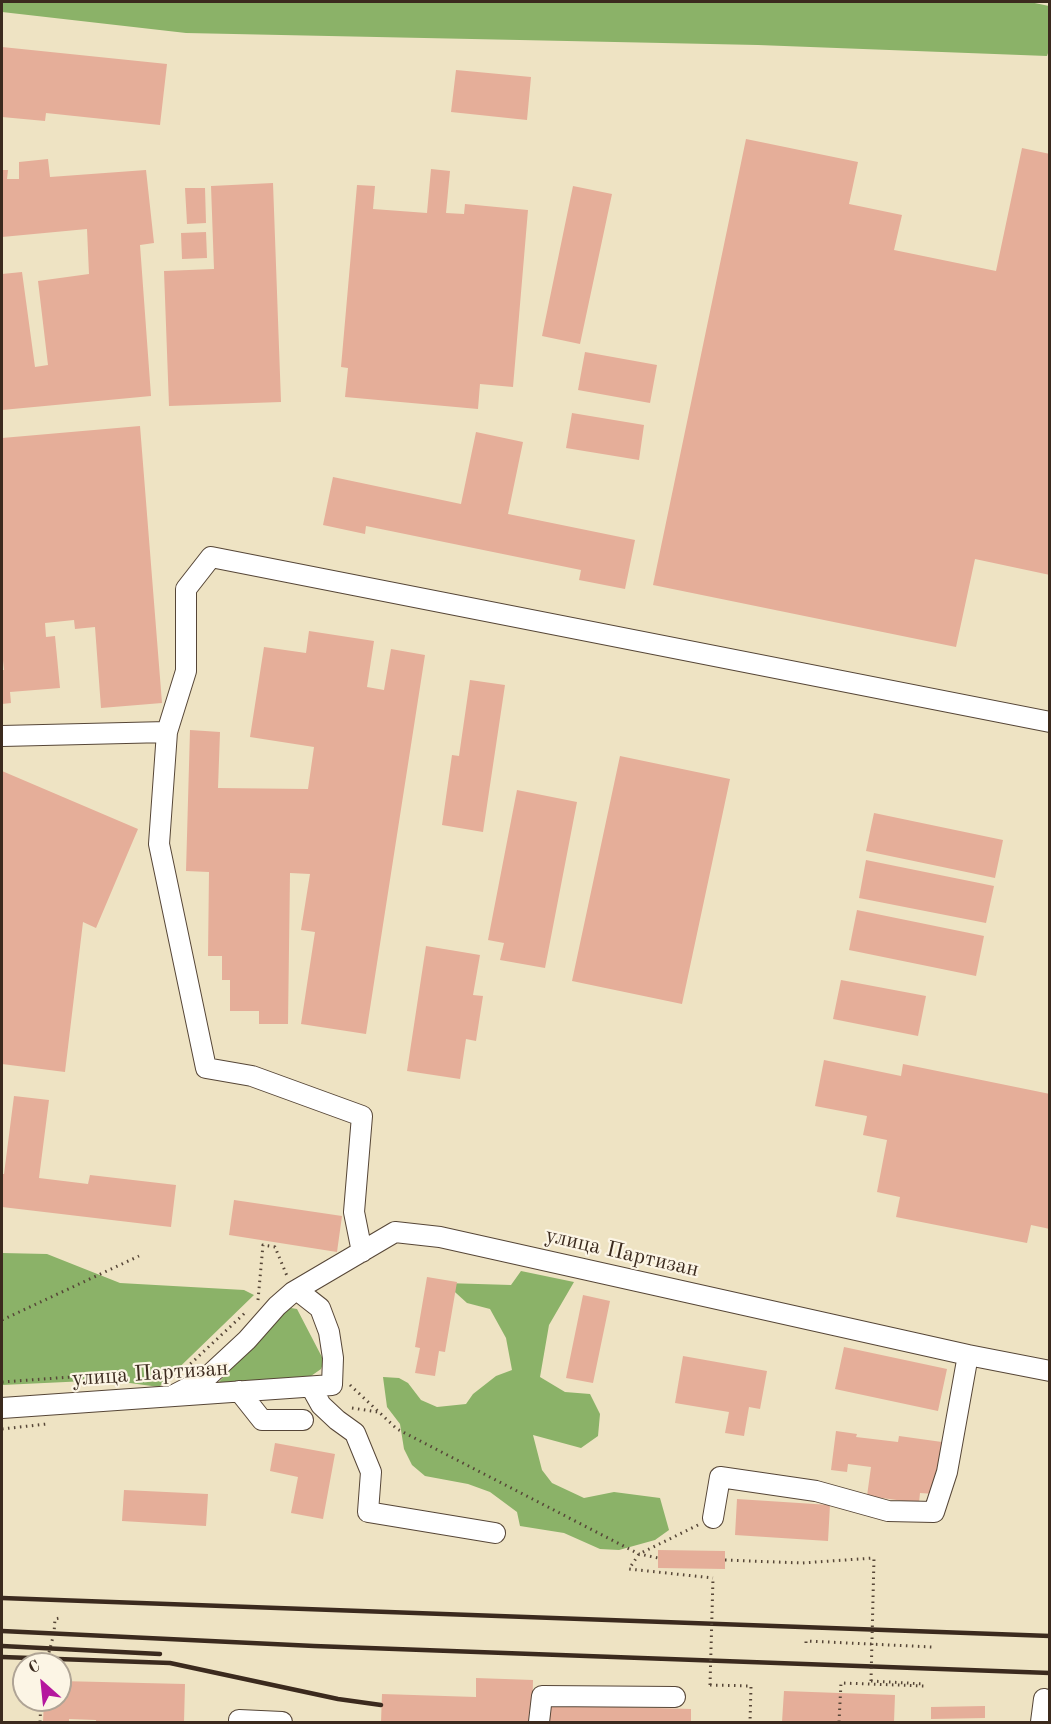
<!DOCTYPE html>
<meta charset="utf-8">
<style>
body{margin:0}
#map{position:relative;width:1051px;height:1724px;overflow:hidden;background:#eee3c3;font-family:"Old Standard TT",serif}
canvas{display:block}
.frame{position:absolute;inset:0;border:3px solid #3b2a1e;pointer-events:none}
.north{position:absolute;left:12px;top:1652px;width:60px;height:60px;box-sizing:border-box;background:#fcf5e5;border:2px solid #afa495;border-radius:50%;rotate:333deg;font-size:16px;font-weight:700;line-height:24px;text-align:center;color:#3b2a1e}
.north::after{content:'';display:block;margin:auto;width:21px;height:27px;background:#b5179e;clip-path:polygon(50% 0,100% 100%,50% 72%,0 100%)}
</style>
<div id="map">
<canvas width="1051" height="1724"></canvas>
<div class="frame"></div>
<div class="north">С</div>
</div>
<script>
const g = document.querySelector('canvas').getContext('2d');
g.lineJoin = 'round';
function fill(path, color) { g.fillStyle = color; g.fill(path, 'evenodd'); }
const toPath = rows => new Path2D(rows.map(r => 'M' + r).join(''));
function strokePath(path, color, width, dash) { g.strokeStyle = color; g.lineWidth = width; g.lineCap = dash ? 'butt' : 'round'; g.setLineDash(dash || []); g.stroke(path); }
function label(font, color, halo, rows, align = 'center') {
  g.font = font + ' "Old Standard TT",serif'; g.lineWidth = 4.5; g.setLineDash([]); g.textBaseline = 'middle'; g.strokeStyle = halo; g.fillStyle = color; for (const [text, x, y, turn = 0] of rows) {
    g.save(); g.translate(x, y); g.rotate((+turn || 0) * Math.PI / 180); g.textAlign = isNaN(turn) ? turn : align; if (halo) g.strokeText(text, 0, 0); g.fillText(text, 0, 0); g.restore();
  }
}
const forest = toPath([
 [2,2,1030,2,1049,6,1050,47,1047,56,758,45,186,33,2,12],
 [2,1253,47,1254,120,1283,244,1290,254,1295,159,1387,108,1380,2,1385],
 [521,1271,574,1282,549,1325,540,1377,565,1392,590,1394,600,1414,598,1436,581,1448,533,1435,542,1470,552,1483,584,1498,614,1492,660,1498,669,1530,655,1540,619,1550,600,1549,564,1533,520,1526,517,1512,490,1492,468,1484,425,1476,412,1465,404,1449,400,1424,387,1407,383,1377,399,1378,408,1383,421,1400,437,1407,466,1404,473,1394,496,1376,512,1370,506,1338,490,1309,467,1303,445,1283,511,1285],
 [291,1308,297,1309,324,1361,321,1369,311,1376,218,1383,283,1311]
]);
const building = toPath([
 [2,47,167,64,160,125,46,113,45,121,2,117],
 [456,70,531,77,527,120,451,112],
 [746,139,858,162,849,204,902,215,894,250,996,271,1022,148,1050,154,1050,575,975,559,956,647,653,585],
 [48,159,50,177,146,170,154,243,140,245,151,396,2,410,2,274,22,272,35,367,48,365,38,281,89,274,87,229,2,237,2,170,8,170,7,179,19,179,19,162],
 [431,169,450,171,446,213,464,214,465,204,528,210,513,387,480,384,478,409,345,397,348,368,341,367,357,185,375,186,373,209,427,213],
 [273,183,281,402,169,406,164,271,214,269,211,186],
 [573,186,612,194,580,344,542,336],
 [185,188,205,188,206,223,187,224],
 [206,232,207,258,182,259,181,233],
 [585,352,657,365,650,403,578,390],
 [572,413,644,425,639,460,566,448],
 [140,426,162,703,101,708,95,627,75,629,74,620,45,623,46,637,55,636,60,688,10,692,11,703,2,704,2,670,4,670,2,651,2,438],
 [476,432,523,442,508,514,635,540,625,589,579,580,581,570,366,526,365,534,323,525,333,477,461,504],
 [309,631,374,641,367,687,384,690,391,649,425,655,366,1034,301,1024,315,932,301,930,310,874,290,873,288,1024,259,1024,259,1011,230,1011,230,980,222,980,222,956,208,956,209,872,186,871,190,730,220,732,218,788,308,789,314,747,250,737,264,647,306,653],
 [470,680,505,685,483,832,442,825,452,755,459,756],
 [620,756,730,779,682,1004,572,981],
 [2,771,138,829,96,928,83,922,65,1072,2,1064],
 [517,790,577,802,545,968,500,960,504,943,488,940],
 [874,813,1003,840,995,878,866,851],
 [866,860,994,886,986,923,859,898],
 [857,910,984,936,976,976,849,950],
 [426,946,480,955,473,995,483,996,476,1041,466,1039,460,1079,407,1071],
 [841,980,926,996,918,1036,833,1019],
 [824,1060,901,1076,903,1064,1050,1094,1050,1229,1031,1225,1027,1243,896,1217,900,1197,877,1192,887,1140,863,1135,867,1116,815,1106],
 [14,1096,49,1100,39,1178,88,1184,90,1175,176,1185,171,1227,2,1207,2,1174,4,1174],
 [234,1200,342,1216,337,1252,229,1235],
 [427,1277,457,1282,445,1352,439,1351,435,1376,415,1373,420,1348,415,1347],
 [583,1295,610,1301,593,1383,566,1378],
 [844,1347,947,1369,938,1411,835,1389],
 [683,1356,767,1371,760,1409,749,1407,744,1436,725,1433,729,1412,675,1403],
 [836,1431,857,1434,856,1437,898,1442,899,1436,942,1442,935,1494,920,1493,919,1503,867,1496,871,1467,848,1464,847,1472,831,1470],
 [275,1443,335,1454,323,1519,291,1513,298,1477,270,1471],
 [124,1490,208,1494,206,1526,122,1521],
 [737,1499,830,1505,828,1541,735,1535],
 [658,1550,725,1551,725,1569,658,1568],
 [476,1678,533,1680,532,1722,381,1722,382,1694,476,1697],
 [60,1681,185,1684,184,1722,96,1722,96,1720,69,1719,69,1722,43,1722,44,1700,60,1700],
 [784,1691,895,1695,894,1722,782,1722],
 [548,1705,691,1709,691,1722,547,1722],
 [985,1706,985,1718,931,1719,931,1707]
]);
const path = toPath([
 [258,1300,263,1245,275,1247,287,1276],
 [2,1320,139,1256],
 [186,1368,247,1311],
 [2,1382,85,1376,110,1382],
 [350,1385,397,1429,639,1554,658,1558],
 [352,1408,378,1412],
 [2,1429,47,1424],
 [698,1525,639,1554,629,1569,713,1578],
 [725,1560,802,1563,874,1558],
 [806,1643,806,1641,932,1647,932,1649],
 [46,1664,54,1633,55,1619,60,1618],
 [871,1681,924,1684],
 [710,1685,751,1686,750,1722],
 [40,1722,41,1700],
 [839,1722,841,1683,924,1686,924,1684]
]);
const minor = toPath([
 [2,736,167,732],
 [362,1252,354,1212,362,1116,252,1076,206,1068,159,844,167,732,186,671,186,589,211,557,1050,722],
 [968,1355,1050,1371],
 [311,1387,321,1405,337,1420,355,1433,371,1472,368,1512,495,1533],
 [239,1391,262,1420,303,1420],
 [172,1396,205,1379,247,1340,277,1306,293,1292,395,1232,440,1237,968,1355,947,1472,934,1512,888,1511,816,1491,720,1477,713,1518],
 [2,1408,332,1385,333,1358,329,1332,320,1308,297,1290],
 [239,1720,282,1722],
 [539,1722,542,1696,675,1697],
 [1041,1722,1044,1699]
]);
const rail = toPath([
 [2,1598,1050,1636],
 [2,1631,314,1646,1050,1673],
 [2,1646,160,1654],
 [2,1657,170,1663,338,1699,381,1705]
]);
const pathBridge = toPath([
 [871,1681,874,1558],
 [710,1685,713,1578]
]);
const streetNames = [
 ["улица Партизан",622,1253,13],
 ["улица Партизан",150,1374,-4]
];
fill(forest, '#8bb268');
fill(building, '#e5ae99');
strokePath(minor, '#564637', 22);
strokePath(path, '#564637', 3, [1.5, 4.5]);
strokePath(minor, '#fff', 20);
strokePath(rail, '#3b2a1e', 4.5);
strokePath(pathBridge, '#564637', 3, [1.5, 4.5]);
label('22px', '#3b2a1e', '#fcf5e5', streetNames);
</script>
